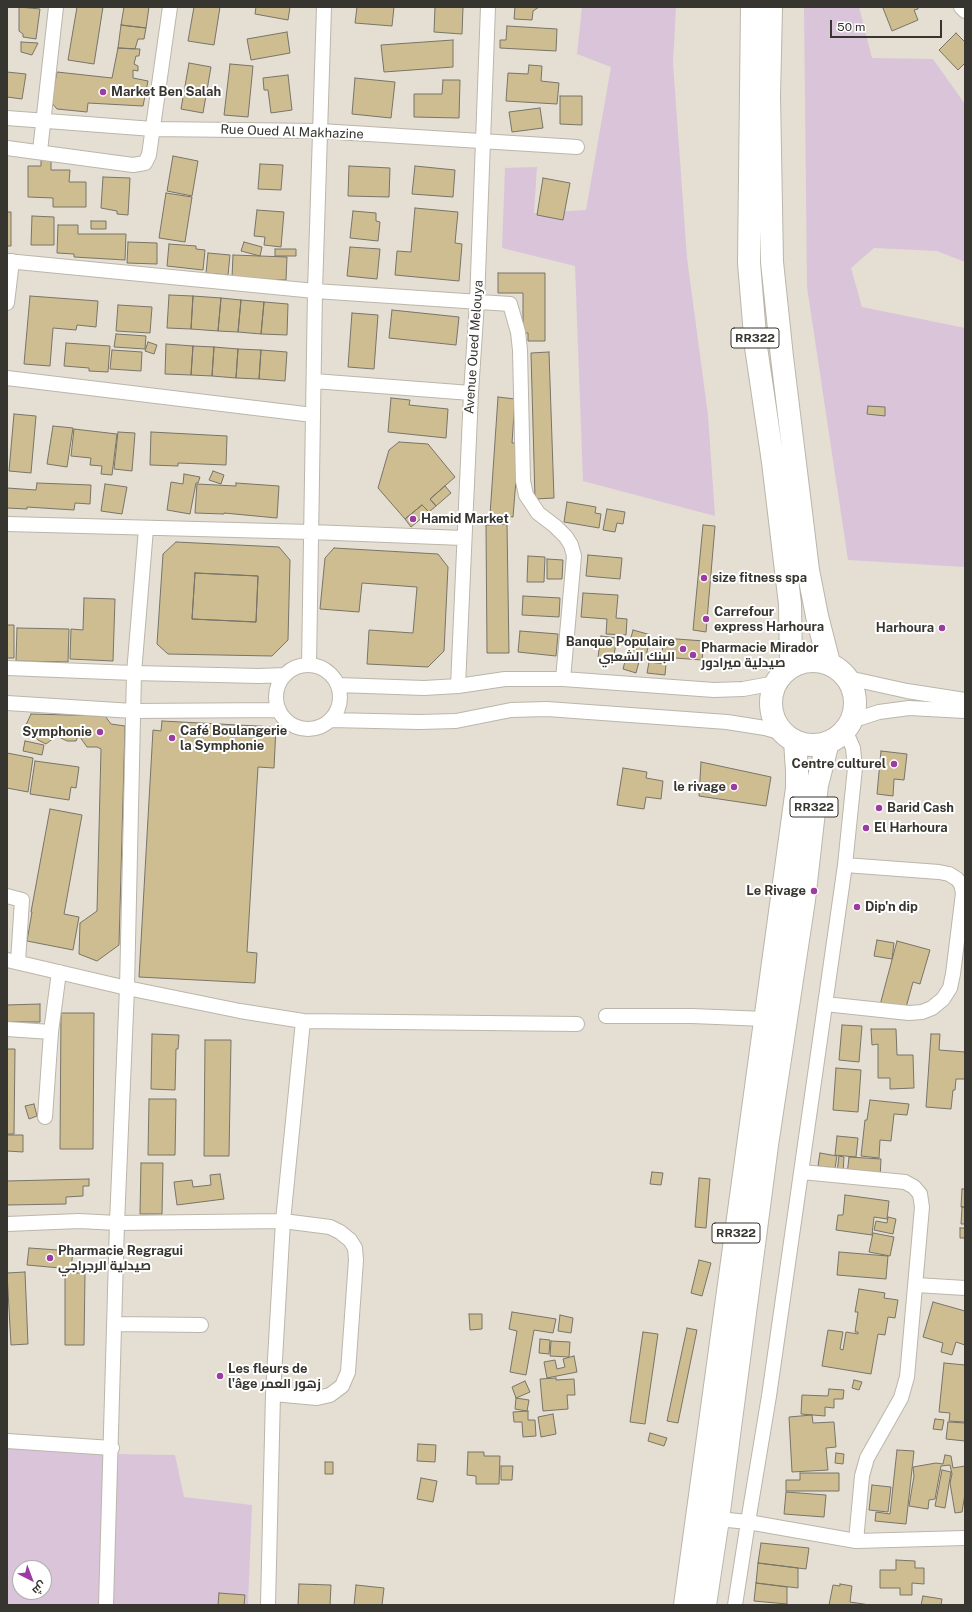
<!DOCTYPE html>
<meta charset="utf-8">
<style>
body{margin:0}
#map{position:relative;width:972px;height:1612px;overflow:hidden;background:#e4dfd2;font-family:"Public Sans",Cairo,sans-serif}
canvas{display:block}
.frame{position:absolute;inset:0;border:8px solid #37352f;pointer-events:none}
.north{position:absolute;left:12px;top:1560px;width:40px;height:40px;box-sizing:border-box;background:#fff;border:1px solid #afaeac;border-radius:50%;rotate:138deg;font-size:11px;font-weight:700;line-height:16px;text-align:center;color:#37352f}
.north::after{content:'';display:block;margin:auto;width:14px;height:18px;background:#9c3ba2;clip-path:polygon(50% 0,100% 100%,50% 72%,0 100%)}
.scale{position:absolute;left:830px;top:20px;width:112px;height:18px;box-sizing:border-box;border:2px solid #37352f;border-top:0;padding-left:5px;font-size:12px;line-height:14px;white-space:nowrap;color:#37352f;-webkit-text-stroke:3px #fff;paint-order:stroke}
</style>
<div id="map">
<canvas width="972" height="1612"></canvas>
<div class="frame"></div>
<div class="north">ش</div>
<div class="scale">50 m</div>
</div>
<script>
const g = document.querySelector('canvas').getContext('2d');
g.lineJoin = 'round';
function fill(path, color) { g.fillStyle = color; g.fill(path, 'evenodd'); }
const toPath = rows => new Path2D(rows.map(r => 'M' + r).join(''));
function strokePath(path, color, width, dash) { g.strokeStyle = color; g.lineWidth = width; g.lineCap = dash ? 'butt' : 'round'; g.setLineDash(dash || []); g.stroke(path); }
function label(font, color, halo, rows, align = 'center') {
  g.font = font + ' "Public Sans",Cairo,sans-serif'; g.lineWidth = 4; g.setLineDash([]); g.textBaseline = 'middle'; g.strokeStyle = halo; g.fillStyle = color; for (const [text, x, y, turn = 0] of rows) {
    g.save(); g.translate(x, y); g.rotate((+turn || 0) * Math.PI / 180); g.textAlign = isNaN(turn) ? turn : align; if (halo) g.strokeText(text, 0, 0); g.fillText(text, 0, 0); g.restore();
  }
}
const green = toPath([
 [582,7,676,7,673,63,687,258,708,415,715,516,583,481,575,266,502,248,505,168,537,167,534,213,586,210,611,67,577,54],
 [804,7,859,7,872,58,933,59,965,104,965,262,937,251,874,248,851,268,862,307,965,328,965,567,848,560,807,287],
 [7,1447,115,1454,175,1455,184,1497,252,1505,248,1605,7,1605],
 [20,1568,44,1568,44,1592,20,1592]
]);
const building = toPath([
 [19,7,40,9,36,39,23,37,23,34,19,31,19,7],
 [77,7,103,7,94,64,68,60,77,7],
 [124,7,149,7,146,28,121,25,124,7],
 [194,7,220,7,214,45,188,41,194,7],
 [256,7,290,7,288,20,255,14,256,7],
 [357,7,394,7,392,26,355,23,357,7],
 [435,7,463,7,462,34,434,32,435,7],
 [515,7,539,7,533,11,532,20,514,19,515,7],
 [884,7,918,7,918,9,914,10,918,20,892,31,883,8,884,7],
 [121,25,146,28,144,39,138,39,135,49,118,48,121,25],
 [507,26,557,29,556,51,500,48,500,40,506,40,507,26],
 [287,32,290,53,251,60,247,39,287,32],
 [956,33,965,42,965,63,958,70,939,50,956,33],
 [453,40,453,67,384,72,381,45,453,40],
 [21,42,38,43,32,55,21,52,21,42],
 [118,48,140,49,139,56,136,56,134,64,138,66,138,71,133,70,133,78,148,81,143,106,88,103,87,112,57,109,51,102,57,72,112,78,118,48],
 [189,63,211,67,203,113,181,109,189,63],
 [230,64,253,66,248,117,224,115,230,64],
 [529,65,542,66,541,81,559,83,557,104,506,101,508,73,528,74,529,65],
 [7,72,26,74,22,99,7,97,7,72],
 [288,75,292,110,271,113,268,90,264,90,263,78,288,75],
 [355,78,395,82,391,118,352,114,355,78],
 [443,80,460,80,459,118,414,117,414,94,442,94,443,80],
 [560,96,582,96,582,125,560,124,560,96],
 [540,108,543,128,512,132,509,112,540,108],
 [173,156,198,161,192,196,167,191,173,156],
 [41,157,51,157,51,170,70,170,69,182,86,182,86,207,53,207,53,198,28,197,28,166,41,166,41,157],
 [260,164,283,165,281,190,258,189,260,164],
 [349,166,390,168,389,197,348,196,349,166],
 [415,166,455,170,453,197,412,194,415,166],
 [103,177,130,178,128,215,117,214,117,211,101,208,103,177],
 [543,178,570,183,563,220,537,215,543,178],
 [166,193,192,197,185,242,159,238,166,193],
 [415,208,458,212,455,243,462,244,459,281,395,275,397,251,411,252,415,208],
 [257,210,284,212,281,247,264,245,265,237,254,236,257,210],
 [353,211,376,213,376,221,380,222,378,241,350,238,353,211],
 [7,212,11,212,11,246,7,246,7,212],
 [32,216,54,217,54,245,31,245,32,216],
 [91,221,106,221,106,229,91,229,91,221],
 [58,225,78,225,78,234,126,234,125,260,74,257,74,254,57,253,58,225],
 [128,242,157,243,157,264,127,263,128,242],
 [244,242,262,247,260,256,241,251,244,242],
 [169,244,196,246,196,249,205,250,203,270,167,266,169,244],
 [350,247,380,249,377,279,347,276,350,247],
 [275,249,296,249,296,256,275,256,275,249],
 [208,253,230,255,228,275,206,273,208,253],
 [233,255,287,257,286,280,232,278,233,255],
 [498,273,545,273,545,341,528,341,528,333,523,333,523,293,498,293,498,273],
 [169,295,193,296,191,329,167,328,169,295],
 [30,296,98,301,96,327,77,325,76,330,53,328,50,366,24,364,30,296],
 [193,296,221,298,218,331,191,329,193,296],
 [221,298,241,300,238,332,218,331,221,298],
 [241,300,264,302,261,334,238,332,241,300],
 [264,302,288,304,287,335,261,334,264,302],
 [118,305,152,307,150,333,116,331,118,305],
 [392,310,459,317,456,345,389,338,392,310],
 [352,313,378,315,374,369,348,367,352,313],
 [116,334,146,336,145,349,114,347,116,334],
 [148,342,157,345,154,354,145,351,148,342],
 [66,343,110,346,108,372,89,371,89,368,64,366,66,343],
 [166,344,193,346,191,375,165,374,166,344],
 [193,346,214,347,212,376,191,375,193,346],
 [214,347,238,349,236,378,212,376,214,347],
 [238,349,261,350,259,379,236,378,238,349],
 [112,350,142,352,141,371,110,369,112,350],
 [261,350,287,352,285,381,259,379,261,350],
 [549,352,554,498,535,499,531,353,549,352],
 [498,397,515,399,512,443,519,443,513,517,490,515,498,397],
 [391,398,410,400,409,405,448,409,446,438,388,432,391,398],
 [868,406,885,407,885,416,867,414,868,406],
 [14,414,36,416,31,473,9,471,14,414],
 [53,426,73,428,67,467,47,464,53,426],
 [74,429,117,434,112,475,101,474,102,466,90,465,91,458,71,456,74,429],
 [118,432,135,433,132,471,114,469,118,432],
 [151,432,227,436,226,465,178,463,178,466,150,465,151,432],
 [399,442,428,444,455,477,430,499,436,506,429,512,422,505,405,519,378,488,389,450,399,442],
 [213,471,224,475,221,484,209,480,213,471],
 [184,474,200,477,198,483,196,483,190,514,167,510,171,482,183,484,184,474],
 [37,483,91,485,90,504,75,503,74,510,27,507,27,509,7,508,7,488,36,490,37,483],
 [236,483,279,486,277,518,224,513,224,514,195,513,197,484,236,486,236,483],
 [105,484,127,487,122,514,101,511,105,484],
 [445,486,451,493,436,506,430,499,445,486],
 [567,502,596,507,595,513,601,514,599,528,564,522,567,502],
 [422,505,429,512,411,527,405,519,422,505],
 [607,509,625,512,623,524,617,523,615,532,603,530,607,509],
 [507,524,509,653,487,653,486,525,507,524],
 [703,525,715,526,706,632,693,630,703,525],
 [176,542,279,547,290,560,288,640,272,656,168,654,157,644,163,554,176,542],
 [195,573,258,576,256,622,192,619,195,573],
 [334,548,438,554,448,567,444,651,428,667,367,664,369,630,413,633,417,587,362,583,359,612,320,609,325,558,334,548],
 [588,555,622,558,620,579,586,576,588,555],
 [528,556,545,557,544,582,527,582,528,556],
 [547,559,563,560,562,579,547,579,547,559],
 [195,573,258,576,256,622,192,619,195,573],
 [583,593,618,595,616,618,627,619,626,635,606,634,607,619,581,617,583,593],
 [523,596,560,598,559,617,522,615,523,596],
 [84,598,115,599,113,661,70,659,71,629,83,630,84,598],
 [7,625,14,625,14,658,7,658,7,625],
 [17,628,69,629,68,662,16,661,17,628],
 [633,630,651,635,645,660,640,658,636,673,623,669,633,630],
 [520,631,558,634,556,656,518,652,520,631],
 [601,636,617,638,613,660,598,657,601,636],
 [663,638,704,641,702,660,662,657,663,638],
 [649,662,666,664,665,675,647,673,649,662],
 [31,714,105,716,111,724,125,726,119,945,97,961,79,954,80,923,97,911,101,749,97,747,87,747,80,737,80,732,76,741,67,741,59,737,59,734,46,744,38,740,26,725,31,714],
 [162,721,276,727,274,768,258,767,247,952,257,953,255,983,139,977,153,730,161,731,162,721],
 [25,741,44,745,42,755,23,751,25,741],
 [881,751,907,754,904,780,894,779,893,796,877,794,881,751],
 [7,753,33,758,28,792,7,788,7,753],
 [35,761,79,767,76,788,71,787,69,800,30,794,35,761],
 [701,762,771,777,766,806,699,796,701,762],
 [623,768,647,772,646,778,663,781,661,799,646,797,644,809,617,805,623,768],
 [50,809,82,815,64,914,79,917,73,950,27,941,32,912,31,912,50,809],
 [877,940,894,943,892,959,874,956,877,940],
 [897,941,930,950,920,984,913,982,905,1011,880,1005,897,941],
 [40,1004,40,1022,7,1022,7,1005,40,1004],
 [61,1013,94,1013,93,1149,60,1149,61,1013],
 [842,1025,862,1026,859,1062,839,1060,842,1025],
 [871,1029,896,1029,897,1055,913,1055,914,1088,890,1089,890,1078,878,1078,878,1044,872,1045,871,1029],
 [152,1034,179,1035,178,1049,176,1049,175,1090,151,1089,152,1034],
 [931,1034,940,1034,939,1050,965,1052,965,1079,956,1079,955,1090,953,1090,951,1109,926,1107,931,1034],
 [205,1040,231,1040,229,1156,204,1156,205,1040],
 [7,1049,15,1049,14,1134,7,1134,7,1049],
 [836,1068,861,1070,858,1112,833,1110,836,1068],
 [149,1099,176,1099,175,1155,148,1155,149,1099],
 [870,1100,909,1104,907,1115,894,1114,891,1141,880,1140,879,1158,861,1156,865,1120,867,1120,870,1100],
 [34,1104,37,1116,29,1119,25,1106,34,1104],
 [7,1135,23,1135,23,1152,7,1151,7,1135],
 [837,1136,858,1138,856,1157,835,1155,837,1136],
 [820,1153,837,1156,835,1168,818,1166,820,1153],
 [839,1156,844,1157,843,1173,837,1172,839,1156],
 [849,1157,881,1159,880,1178,847,1175,849,1157],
 [141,1163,163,1163,162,1214,140,1214,141,1163],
 [652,1172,663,1173,661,1185,650,1184,652,1172],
 [220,1174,224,1199,177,1205,174,1182,192,1180,193,1187,211,1185,210,1175,220,1174],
 [699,1178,710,1179,706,1228,695,1227,699,1178],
 [89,1179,89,1186,83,1186,83,1196,66,1197,66,1204,7,1205,7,1181,89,1179],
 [962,1189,965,1189,965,1207,961,1207,962,1189],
 [845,1195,889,1201,887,1219,874,1217,872,1235,836,1230,838,1215,843,1215,845,1195],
 [962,1207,965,1207,965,1224,961,1224,962,1207],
 [888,1217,896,1219,893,1234,874,1230,876,1221,887,1223,888,1217],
 [960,1228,965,1228,965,1238,960,1238,960,1228],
 [873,1233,894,1237,890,1256,869,1252,873,1233],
 [29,1248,73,1251,71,1269,27,1265,29,1248],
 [839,1252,888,1256,886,1279,837,1275,839,1252],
 [699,1260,711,1263,702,1296,691,1293,699,1260],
 [25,1272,28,1344,11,1345,7,1273,25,1272],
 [65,1273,85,1273,84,1345,65,1345,65,1273],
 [859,1289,885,1293,884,1298,898,1300,895,1318,888,1317,885,1335,878,1334,871,1374,822,1366,828,1330,843,1332,840,1349,843,1350,846,1332,858,1334,858,1332,855,1332,858,1312,855,1312,859,1289],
 [933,1302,965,1311,965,1345,956,1342,952,1355,941,1352,943,1343,923,1337,933,1302],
 [512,1312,556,1319,553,1333,534,1330,526,1375,510,1372,517,1331,509,1329,512,1312],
 [469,1314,482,1314,482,1329,470,1330,469,1314],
 [560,1315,573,1318,571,1333,558,1331,560,1315],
 [687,1328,697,1330,678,1423,667,1421,687,1328],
 [643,1332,658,1334,645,1424,630,1422,643,1332],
 [540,1339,550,1340,549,1354,539,1353,540,1339],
 [551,1341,570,1342,569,1357,550,1356,551,1341],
 [574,1356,577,1372,547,1378,544,1362,555,1360,557,1369,565,1367,563,1359,574,1356],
 [944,1363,965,1365,965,1422,949,1421,950,1413,939,1412,944,1363],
 [556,1378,556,1380,574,1379,575,1395,567,1395,568,1409,543,1411,540,1379,556,1378],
 [854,1380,862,1382,859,1390,852,1388,854,1380],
 [525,1381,530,1392,516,1398,512,1387,525,1381],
 [829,1389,844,1390,843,1399,834,1399,834,1408,825,1407,825,1416,801,1414,802,1395,828,1396,829,1389],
 [516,1398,529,1400,527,1411,515,1409,516,1398],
 [528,1411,528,1420,535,1420,536,1436,523,1437,522,1422,514,1422,513,1412,528,1411],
 [553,1414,556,1434,541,1437,538,1417,553,1414],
 [812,1415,813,1423,834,1422,836,1447,826,1448,828,1470,792,1472,789,1417,812,1415],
 [935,1419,944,1420,942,1430,933,1429,935,1419],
 [948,1422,965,1423,965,1441,946,1439,948,1422],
 [650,1433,667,1438,664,1446,648,1441,650,1433],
 [418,1444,436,1445,435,1462,417,1461,418,1444],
 [897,1450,914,1451,906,1524,875,1521,876,1512,890,1514,897,1450],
 [468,1452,484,1452,484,1456,500,1456,499,1484,476,1484,476,1476,467,1475,468,1452],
 [836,1453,844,1454,843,1464,835,1463,836,1453],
 [945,1455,951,1456,953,1468,965,1466,965,1494,962,1512,955,1513,950,1483,952,1474,950,1465,941,1466,935,1499,929,1500,928,1509,909,1506,914,1476,913,1467,936,1463,943,1464,945,1455],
 [325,1462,333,1462,333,1474,325,1474,325,1462],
 [501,1466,513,1466,512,1480,501,1480,501,1466],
 [942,1470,951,1472,945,1508,935,1506,942,1470],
 [800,1473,839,1473,839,1491,786,1491,786,1480,800,1480,800,1473],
 [421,1478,437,1481,433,1502,417,1499,421,1478],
 [872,1485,891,1487,888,1512,869,1510,872,1485],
 [786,1492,826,1495,824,1517,784,1514,786,1492],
 [761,1543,809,1548,806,1569,758,1563,761,1543],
 [896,1560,915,1561,915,1568,924,1568,924,1584,912,1583,912,1595,900,1595,900,1588,880,1588,880,1570,896,1570,896,1560],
 [758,1563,798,1568,798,1588,756,1583,758,1563],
 [756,1583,787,1587,787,1604,754,1601,756,1583],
 [299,1584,331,1585,330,1605,298,1605,299,1584],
 [840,1584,852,1586,850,1602,870,1605,829,1605,833,1585,840,1586,840,1584],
 [356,1585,384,1588,382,1605,354,1605,356,1585],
 [219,1593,245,1595,244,1605,218,1605,219,1593],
 [923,1596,942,1599,941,1605,921,1605,923,1596]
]);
const minor = toPath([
 [961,7,965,11],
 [7,118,153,129,320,131,577,147],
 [7,148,133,165,145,163,149,155,170,7],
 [40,151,56,7],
 [7,261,315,291,510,304,518,332,520,350,523,481,526,495,538,513,555,526,566,537,571,545,574,556,563,679],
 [7,303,12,261],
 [7,378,313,415],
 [314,381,471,393],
 [7,524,311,532,463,538],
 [309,665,315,291,324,7],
 '276 697a32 32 0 1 1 64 0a32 32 0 1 1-64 0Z',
 [7,668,134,673,259,676,285,675],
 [848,678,907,691,965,700],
 [338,685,424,688,458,686,505,679,563,679,714,690,743,689,776,683],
 [458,686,471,393,477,302,488,7],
 [7,703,133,711,279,710],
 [331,720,419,722,456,721,511,710,547,709,727,722,765,728,783,733],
 [851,721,879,712,909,708,965,711],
 [7,896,22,900,18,962],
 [7,960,127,988,240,1011,303,1021,283,1221,330,1227,340,1232,350,1240,355,1248,356,1260,348,1372,342,1386,330,1395,317,1398,273,1394],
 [825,1004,909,1013,922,1012,932,1008,943,999,950,988,953,974,963,893,961,884,957,879,949,874,939,872,845,865],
 [606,1016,692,1016,765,1019],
 [303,1021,577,1024],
 [7,1029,51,1032,45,1117],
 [51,1032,59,972],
 [802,1172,905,1182,914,1187,920,1194,922,1207,907,1377,901,1398,867,1458,862,1476,856,1541],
 [7,1224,79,1221,117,1223,283,1221,273,1394,268,1605],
 [916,1285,965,1288],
 [115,1324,201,1325],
 [7,1441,112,1448],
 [718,1519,748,1522,856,1541,965,1538],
 [106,1605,117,1223,127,988,134,673,146,529],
 [735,1605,748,1522,769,1396,845,865,855,768,853,748,845,730]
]);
const primary = toPath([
 [752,7,749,263,756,347,773,462,790,604,791,666],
 [771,7,769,97,772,262,782,357,808,570,817,616,829,663],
 '771 703a42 42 0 1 1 84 0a42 42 0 1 1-84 0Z',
 [685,1605,797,788,797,771,795,741],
 [705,1605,718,1519,767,1145,804,900,817,785,828,742]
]);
const markers = [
 [103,92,4,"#9c3ba2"],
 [413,519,4,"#9c3ba2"],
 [704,578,4,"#9c3ba2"],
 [706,619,4,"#9c3ba2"],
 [942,628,4,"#9c3ba2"],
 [683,649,4,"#9c3ba2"],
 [693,655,4,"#9c3ba2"],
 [100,732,4,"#9c3ba2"],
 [172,738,4,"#9c3ba2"],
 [894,764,4,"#9c3ba2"],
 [734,787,4,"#9c3ba2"],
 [879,808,4,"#9c3ba2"],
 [866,828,4,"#9c3ba2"],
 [814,891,4,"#9c3ba2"],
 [857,907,4,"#9c3ba2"],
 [50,1258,4,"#9c3ba2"],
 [220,1376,4,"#9c3ba2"]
];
const shields = [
 [755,338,48],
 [814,807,48],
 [736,1233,48]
];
const shieldNames = [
 ["RR322",755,338],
 ["RR322",814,807],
 ["RR322",736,1233]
];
const poiNames = [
 ["Market Ben Salah",111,92],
 ["Hamid Market",421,519],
 ["size fitness spa",712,578],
 ["Carrefour",714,612],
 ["express Harhoura",714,627],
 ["Harhoura",934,628,"right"],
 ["Banque Populaire",675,642,"right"],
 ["البنك الشعبي",675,657,"right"],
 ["Pharmacie Mirador",701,648],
 ["صيدلية ميرادور",701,663],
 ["Café Boulangerie",180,731],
 ["la Symphonie",180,746],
 ["Symphonie",92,732,"right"],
 ["Centre culturel",886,764,"right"],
 ["le rivage",726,787,"right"],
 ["Barid Cash",887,808],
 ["El Harhoura",874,828],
 ["Le Rivage",806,891,"right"],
 ["Dip'n dip",865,907],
 ["Pharmacie Regragui",58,1251],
 ["صيدلية الرجراجي",58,1266],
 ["Les fleurs de",228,1369],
 ["l'âge زهور العمر",228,1384]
];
const streetNames = [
 ["Rue Oued Al Makhazine",292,132,2],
 ["Avenue Oued Melouya",474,347,-86]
];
fill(green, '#dac4da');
fill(building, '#cdbd91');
strokePath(building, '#787468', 1);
strokePath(minor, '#bbb6a9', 16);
strokePath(primary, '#bbb6a9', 24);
strokePath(minor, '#fff', 14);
strokePath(primary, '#fff', 22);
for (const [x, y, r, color] of markers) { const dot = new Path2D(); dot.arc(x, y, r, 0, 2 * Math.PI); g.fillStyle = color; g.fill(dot); strokePath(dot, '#fff', 1.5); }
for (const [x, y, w] of shields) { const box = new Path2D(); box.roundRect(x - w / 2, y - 10, w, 20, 3); g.fillStyle = '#fff'; g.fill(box); strokePath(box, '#37352f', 1); }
label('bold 12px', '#37352f', null, shieldNames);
label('bold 13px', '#37352f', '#fff', poiNames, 'left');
label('13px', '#37352f', '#fff', streetNames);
</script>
